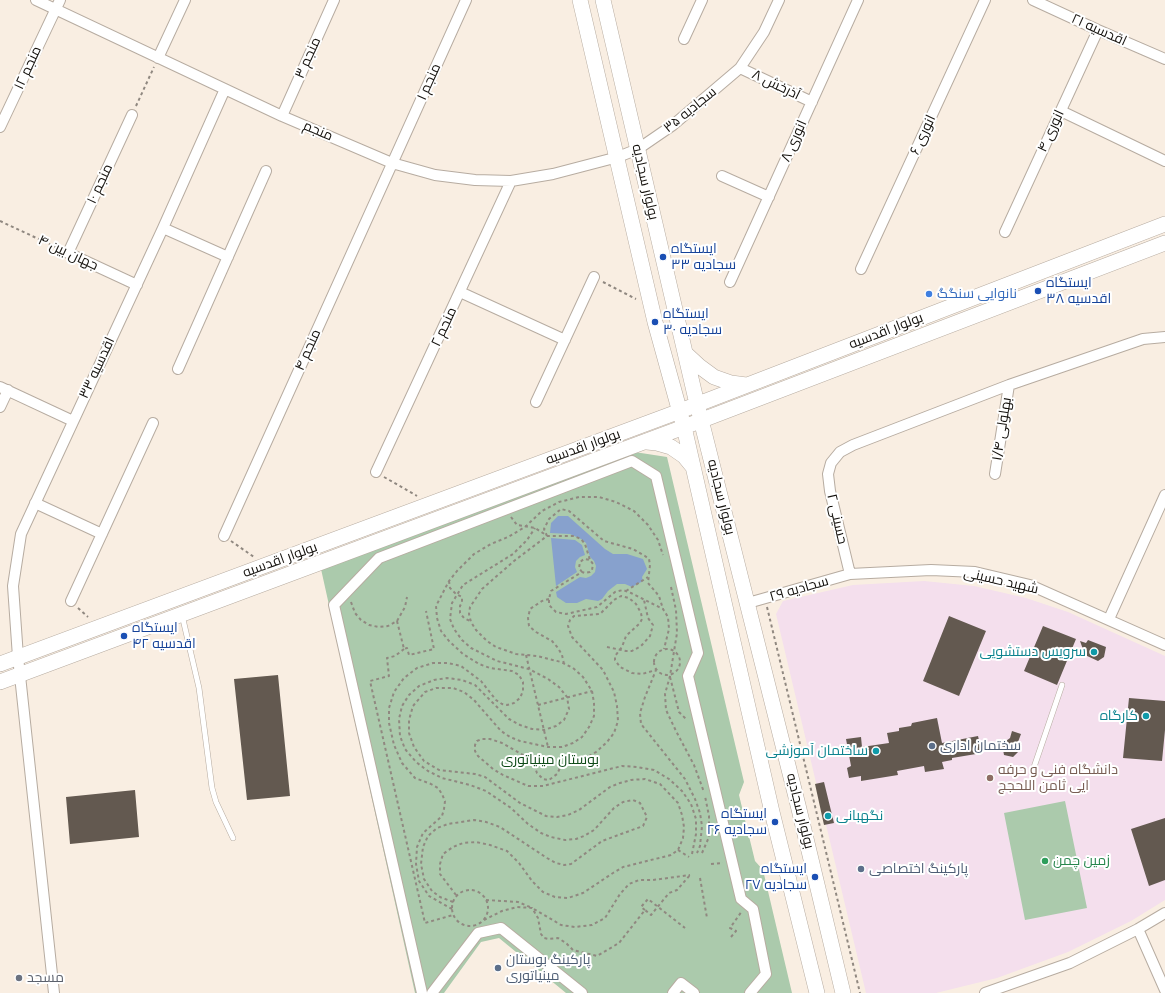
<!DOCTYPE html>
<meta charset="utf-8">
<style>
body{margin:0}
canvas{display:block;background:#f9eee2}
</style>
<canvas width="1165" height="993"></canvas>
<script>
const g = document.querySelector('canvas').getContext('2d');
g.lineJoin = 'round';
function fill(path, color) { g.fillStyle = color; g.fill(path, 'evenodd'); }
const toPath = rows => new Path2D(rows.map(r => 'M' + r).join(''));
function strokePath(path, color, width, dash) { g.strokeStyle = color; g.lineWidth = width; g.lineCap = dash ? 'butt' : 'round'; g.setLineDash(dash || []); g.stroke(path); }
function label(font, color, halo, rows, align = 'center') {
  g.font = font + ' Figtree,Cairo,sans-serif'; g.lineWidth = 4; g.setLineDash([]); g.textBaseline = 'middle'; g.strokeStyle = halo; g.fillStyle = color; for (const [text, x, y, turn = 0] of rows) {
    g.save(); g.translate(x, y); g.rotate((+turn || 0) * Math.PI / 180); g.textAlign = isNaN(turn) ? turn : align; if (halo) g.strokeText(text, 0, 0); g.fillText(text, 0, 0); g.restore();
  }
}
const education = toPath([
 [924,581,974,586,1026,598,1068,612,1165,656,1165,900,1131,921,1068,952,997,978,936,993,866,993,776,614,783,601,853,585]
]);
const green = toPath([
 [628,451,667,457,744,782,739,795,755,861,763,870,792,993,566,993,499,938,481,942,444,993,415,993,321,569],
 [1065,801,1087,908,1025,920,1004,813]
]);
const water = toPath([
 [558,516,568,516,605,549,613,554,627,554,643,559,647,569,642,577,643,581,632,587,625,584,617,584,608,591,602,599,598,601,586,599,577,603,566,603,557,597,556,592,580,577,586,578,591,576,595,572,596,566,594,561,590,557,586,543,581,539,570,534,550,533,551,523],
 [551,538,575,540,582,545,585,555,580,557,576,561,575,567,577,572,556,586]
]);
const building = toPath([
 [949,616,986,631,959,696,923,681],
 [1043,626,1076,639,1057,685,1024,671],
 [1088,640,1106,647,1104,657,1098,661,1085,655,1080,641,1086,643],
 [278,675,290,796,247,800,234,679],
 [1129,698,1165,701,1165,730,1162,761,1123,758],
 [937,718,942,743,978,736,982,753,952,758,952,760,942,762,944,769,925,772,924,766,897,771,898,775,861,781,861,776,849,778,847,768,851,766,846,739,861,737,862,747,889,743,887,733,899,731,899,728,911,726,912,723],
 [1012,731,1021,734,1018,742,1019,751,1013,757,1004,755,1002,744,1010,738],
 [824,782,834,823,824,825,815,784],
 [135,790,139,837,70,844,66,797],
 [1165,818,1165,880,1149,886,1131,829]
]);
const path = toPath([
 [136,106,154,67],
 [0,221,60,249],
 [603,282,636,299],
 [384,477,417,496],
 [511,517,517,525,535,528,546,535],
 [547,536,544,529,549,519,561,509,569,511,604,541,633,549,645,556,649,559,650,565,648,583,659,596,663,609],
 [231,541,254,557],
 [582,572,579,568,580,562,584,559,590,560,593,564,592,570,590,572,585,573,582,572,551,591,549,599,549,605,556,612,566,614,597,607,615,592,623,590,631,593,663,609,668,617,669,629,664,649],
 [449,581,450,588,456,594,462,597,462,602,460,606,460,613,464,618,470,621],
 [671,587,676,610,677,633,670,676,665,694,666,710,676,731,694,765,704,792],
 [626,591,648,577],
 [549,599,542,601,530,609,528,618,529,626,536,632,552,641,558,648,562,655,564,664],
 [351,602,355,613,361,620,369,625,379,627,388,626,397,621,405,607,407,597],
 [767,607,860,993],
 [78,608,88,617],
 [397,621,404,649,407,648,409,655,434,649,426,611],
 [607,647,626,651,632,651,641,646,650,636,653,625,648,618,644,600],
 '654 662a13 13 0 1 1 26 0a13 13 0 1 1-26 0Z',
 [404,649,395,656,387,658,389,676,370,681,425,923,453,915],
 [526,655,548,747],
 [670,677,679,712,687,720],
 [538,705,592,691],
 [678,850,689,857],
 [702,853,709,837,709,816,705,796],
 [692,854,696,834,696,819,691,804,682,791,669,779,654,770,637,767,622,766,543,786,528,786,503,775,493,769,478,756,475,751,475,745,477,741,482,739,490,739,502,743,532,760,537,773,543,779,549,780,557,774,561,766,579,762,596,752,607,742,614,733,618,721,617,706,614,692,603,670,572,637,568,626,570,620,574,616,600,614,614,600,621,596,629,598,636,604,641,613,642,619,640,623,626,636,622,647,615,656,615,660,620,667,632,673,642,674,656,670,645,697,640,713,641,724,685,779,695,799,700,813,702,826,700,846,697,853],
 [711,864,723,863],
 [700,878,707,918],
 '452 908a18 18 0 1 1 36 0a18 18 0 1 1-36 0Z',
 [456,895,440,874,440,864,443,854,453,847,463,843,476,842,490,845,507,851,519,863,532,881,543,892,555,897,568,898,583,893,613,873,623,867,671,855,678,850,683,838,684,827,682,815,678,803,660,784,645,779,631,780,620,783,610,787,579,810,568,815,557,817,546,816,520,803,485,777,475,774,439,770,424,761,414,747,409,733,409,720,413,706,425,692,436,688,453,688,464,692,474,700,501,731,510,737,520,741,548,747,562,747,573,743,582,737,589,727,594,716,594,703,592,691,583,677,573,668,561,662,537,656,516,654,496,647,487,641,476,630,471,622,469,614,470,607,482,589,514,561,547,536,574,536,581,539,585,544,590,560],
 [486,900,518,902,530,907],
 [453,902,440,897,432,891,424,879,421,864,423,847,428,836,437,828,448,824,474,820,486,822,500,827,547,858,556,863,564,865,571,864,602,841,643,826,647,817,640,803,633,800,623,802,614,808,594,830,584,836,576,839,565,840,551,837,541,833,528,824,511,808,486,791,470,785,442,778,428,771,416,762,405,749,400,736,399,719,402,706,409,695,419,686,434,680,447,678,462,680,475,685,509,719,520,725,532,729,544,730,556,726,564,720,569,709,567,697,559,687,548,679,529,669,497,661,471,648,462,640,454,629,450,619,452,603,463,585,513,554,527,540,535,528],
 [452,909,429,896,419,881,416,864,417,847,423,833,442,816,444,809,445,801,442,794,438,788,431,784,415,778,402,763,394,745,389,723,389,708,394,692,404,678,417,668,433,663,448,663,461,666,481,681,496,700,502,704,507,705,514,703,520,698,523,691,523,682,519,675,512,671,490,668,479,664,463,654,449,641,441,631,437,618,436,606,449,581,457,571,474,554,491,544,508,537,525,527,542,511,559,502,579,497,599,497,616,502,634,511,648,525,658,540,663,555],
 [534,909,561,925,575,927,592,925,605,918,620,894,629,884,639,880,653,880,690,875],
 [645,910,641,907,648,899,685,928],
 [484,920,502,911,517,907,532,908,538,918,541,934,544,938,549,939,558,938,566,943,573,950,597,956,619,943,645,910,651,915,669,893,677,890,690,875],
 [731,937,736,931,730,928,742,911]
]);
const lane = toPath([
 [182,615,199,688,212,788,216,802,233,838],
 [1033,770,1062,685]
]);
const street = toPath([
 [36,0,282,116,392,163,435,175,475,180,511,181,553,174,618,157,638,149,673,125,740,68,764,32,779,0],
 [1033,0,1098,30,1165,59],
 [684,39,702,0],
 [158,58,185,0],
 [740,68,812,102],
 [1061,111,1165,161],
 [132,115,68,253,137,285],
 [282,116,334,0],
 [0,127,60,0],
 [722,176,769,197],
 [163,228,228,257],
 [1005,232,1098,30],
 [861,269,985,0],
 [730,282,858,0],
 [460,292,565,340],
 [178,369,266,171],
 [0,387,73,421],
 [536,402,594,277],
 [0,407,8,390],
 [376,472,511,181],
 [995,474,1009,385],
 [35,503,102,534],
 [224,536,466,0],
 [850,574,830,491,828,474,831,463,840,452,853,445,1009,385,1143,339,1165,337],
 [71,601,153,423],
 [748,603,850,574,931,570,975,572,1030,585,1165,645],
 [1109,619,1165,495],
 [1138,929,1165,990],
 [54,993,18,657,13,586,21,534,163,228,225,89],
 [422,993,334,605,379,558,632,461,656,476,698,653,688,676,741,899,753,909,766,974,750,993],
 [432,993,478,933,501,928,582,993],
 [673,993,681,983,694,993],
 [985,993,1070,963,1138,929,1165,913]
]);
const secondary = toPath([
 [580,0,655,322,684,427,772,812,817,993],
 [603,0,697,404,798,805,843,993],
 [686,354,699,366,714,377,731,383,746,385],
 [647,442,657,443,671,447,684,456,693,467],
 [0,664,680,411,1165,224],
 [0,682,684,427,1165,243]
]);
const markers = [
 [663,257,4,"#1a4fb4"],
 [1038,291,4,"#1a4fb4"],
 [929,294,4,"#3f7fe0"],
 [655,322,4,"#1a4fb4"],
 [124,636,4,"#1a4fb4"],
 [1094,652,4,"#0f9aa8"],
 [1146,716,4,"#0f9aa8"],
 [932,746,4,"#5c6f8a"],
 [876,751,4,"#0f9aa8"],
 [990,778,4,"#8d6e63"],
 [828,816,4,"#0f9aa8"],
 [775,822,4,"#1a4fb4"],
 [1045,861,4,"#2e9e5b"],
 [861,869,4,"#5c6f8a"],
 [815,877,4,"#1a4fb4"],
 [498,968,4,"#5c6f8a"],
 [19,978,4,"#6b7280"]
];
const streetNames = [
 ["اقدسیه ۲۱",1099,30,24],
 ["منجم ۳",308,58,-66],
 ["منجم ۱۲",28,68,-65],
 ["منجم ۱",429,82,-66],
 ["آذرخش ۸",776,85,26],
 ["سجادیه ۳۵",690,110,-39],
 ["منجم",318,131,23],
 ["انوری ۴",1051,131,-65],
 ["انوری ۶",923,135,-65],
 ["انوری ۸",794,141,-66],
 ["بولوار سجادیه",645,182,77],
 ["منجم ۱۰",100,184,-65],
 ["جهان بین ۴",68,253,25],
 ["منجم ۲",444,327,-65],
 ["بولوار اقدسیه",886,331,-21],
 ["منجم ۴",308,350,-66],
 ["اقدسیه ۳۳",97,368,-65],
 ["بهلولی ۱/۴",1002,429,-81],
 ["بولوار اقدسیه",583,447,-20],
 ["بولوار سجادیه",721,497,76],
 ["حسینی ۲",837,519,77],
 ["بولوار اقدسیه",280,560,-20],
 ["شهید حسینی",1001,581,13],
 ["سجادیه ۲۹",799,589,-16],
 ["بولوار سجادیه",800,811,76]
];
const transitNames = [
 ["ایستگاه",671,249],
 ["سجادیه ۳۳",671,265],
 ["ایستگاه",1046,283],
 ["اقدسیه ۳۸",1046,299],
 ["ایستگاه",663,314],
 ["سجادیه ۳۰",663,330],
 ["ایستگاه",132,628],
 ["اقدسیه ۴۲",132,644],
 ["ایستگاه",767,814,"right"],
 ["سجادیه ۲۶",767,830,"right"],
 ["ایستگاه",807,869,"right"],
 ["سجادیه ۲۷",807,885,"right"]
];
const shopNames = [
 ["نانوایی سنگگ",937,294]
];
const cultureNames = [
 ["سرویس دستشویی",1086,652],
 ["کارگاه",1138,716],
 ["ساختمان آموزشی",868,751],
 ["نگهبانی",836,816,"left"]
];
const serviceNames = [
 ["سختمان اداری",940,746],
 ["پارکینگ اختصاصی",869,869],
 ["پارکینگ بوستان",506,960],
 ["مینیاتوری",506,976]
];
const parkNames = [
 ["بوستان مینیاتوری",550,760]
];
const educationNames = [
 ["دانشگاه فنی و حرفه",998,770],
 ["ایی ثامن اللحجج",998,786]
];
const leisureNames = [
 ["زمین چمن",1053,861]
];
const worshipNames = [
 ["مسجد",27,978]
];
fill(education, '#f4dfed');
fill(green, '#abcaac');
fill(water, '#87a1cd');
fill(building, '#635950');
strokePath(lane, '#b7aca1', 6);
strokePath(street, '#b7aca1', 12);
strokePath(secondary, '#b7aca1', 16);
strokePath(path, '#908880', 2, [3, 3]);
strokePath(lane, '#fff', 5);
strokePath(street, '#fff', 10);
strokePath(secondary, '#fff', 15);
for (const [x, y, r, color] of markers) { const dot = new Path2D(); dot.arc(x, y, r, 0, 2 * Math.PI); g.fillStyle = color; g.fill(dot); strokePath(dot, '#fff', 1.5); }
label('14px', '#13100c', '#fff', streetNames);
label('14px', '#164399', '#fff', transitNames, 'left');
label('14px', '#366cbe', '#fff', shopNames, 'left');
label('14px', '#0d838f', '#fff', cultureNames, 'right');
label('14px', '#4e5e75', '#fff', serviceNames, 'left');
label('14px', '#0e4a17', '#fff', parkNames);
label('14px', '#785e54', '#fff', educationNames, 'left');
label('14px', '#27864d', '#fff', leisureNames, 'left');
label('14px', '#5b616d', '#fff', worshipNames, 'left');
</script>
